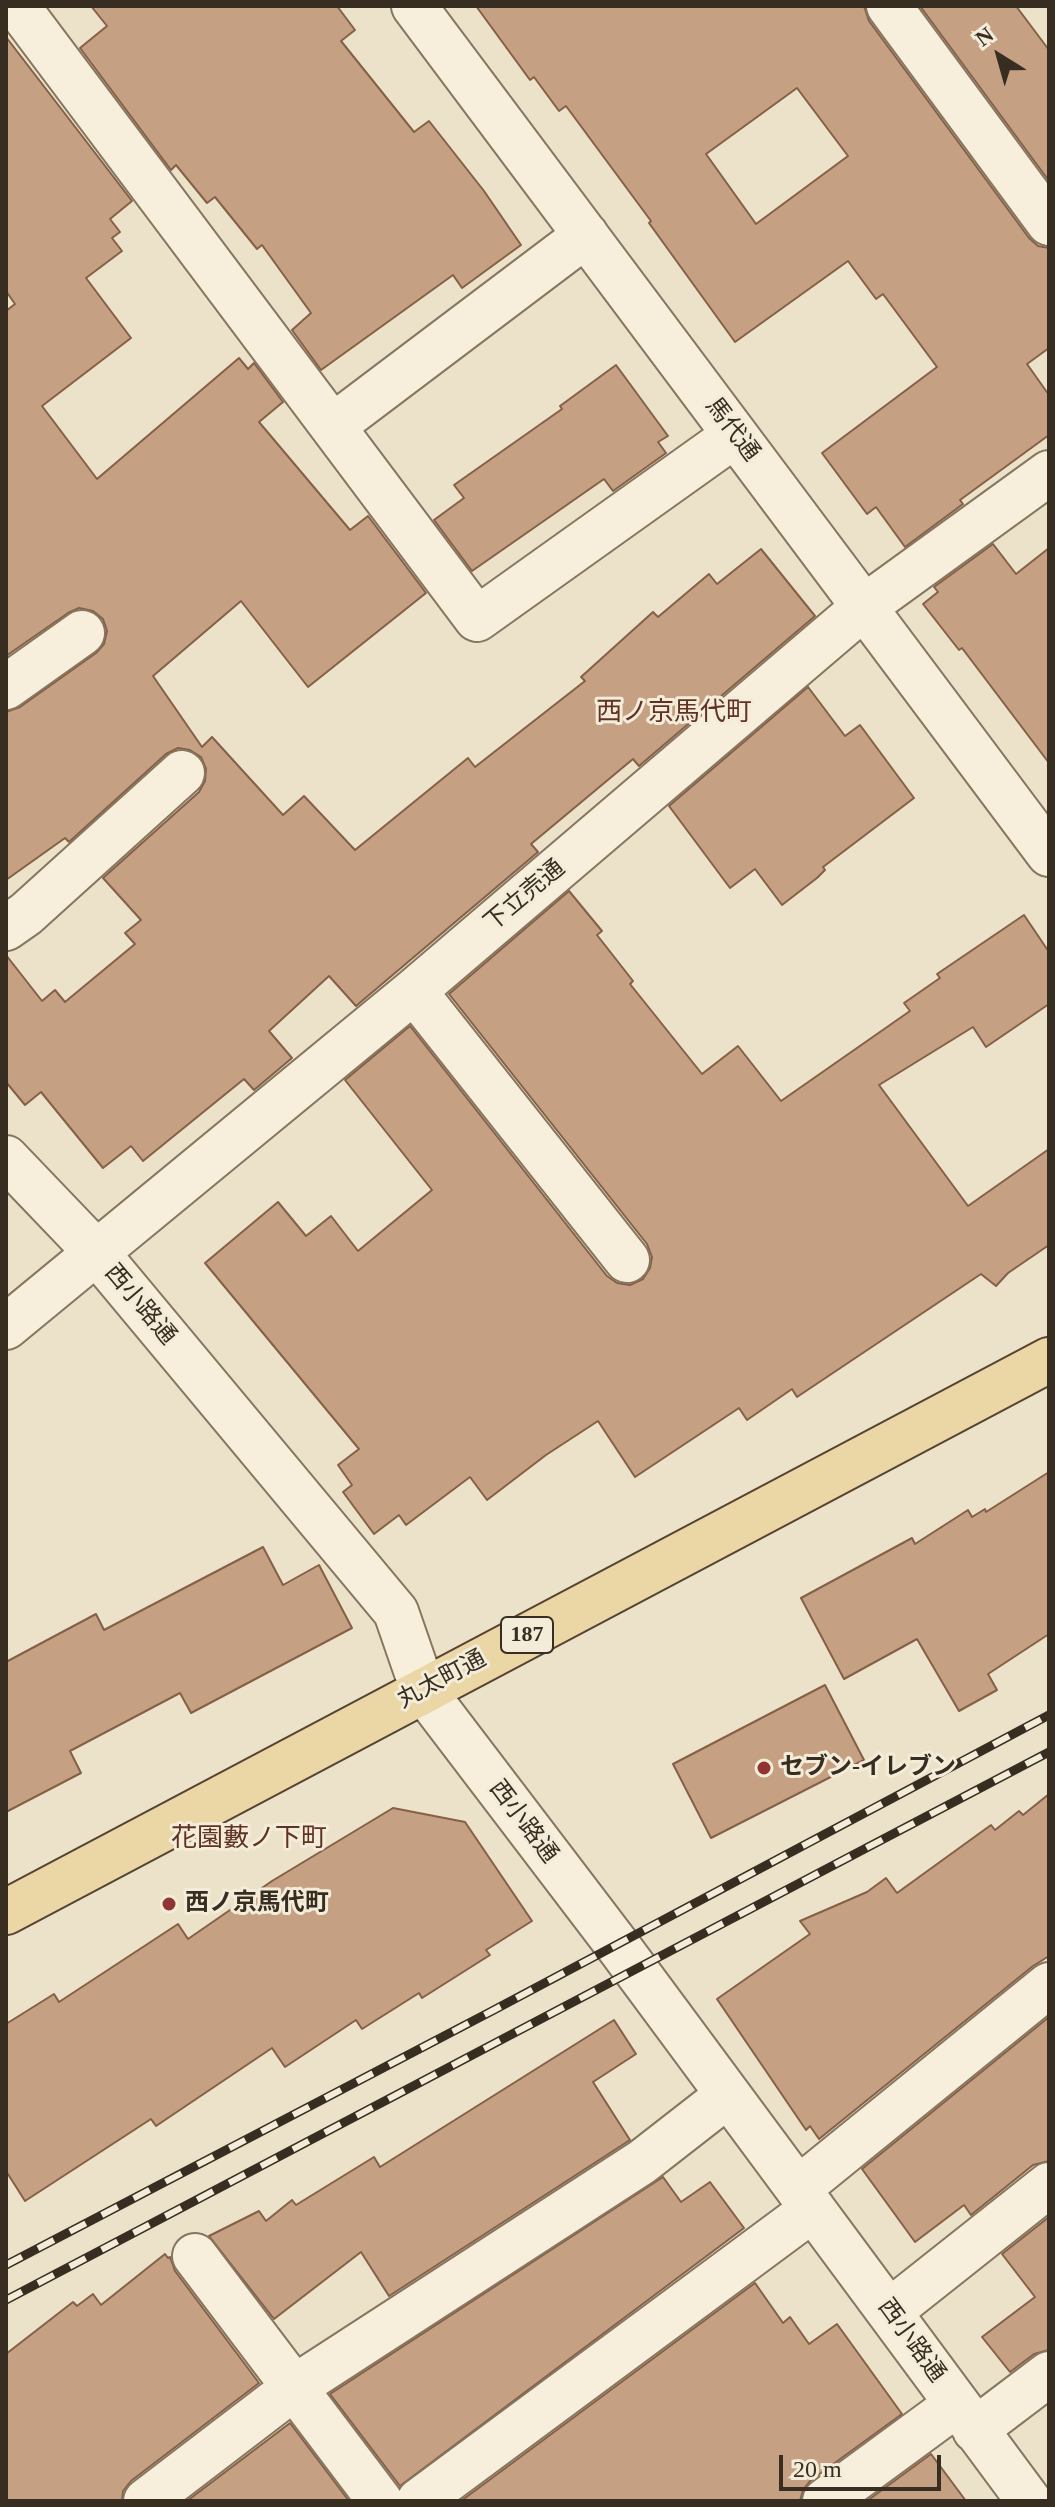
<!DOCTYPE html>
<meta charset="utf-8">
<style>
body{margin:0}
#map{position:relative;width:1055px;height:2507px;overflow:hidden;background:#ebe2c9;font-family:"Times New Roman",serif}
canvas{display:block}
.frame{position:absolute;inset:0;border:8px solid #382d21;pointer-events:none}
.north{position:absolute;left:959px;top:16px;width:80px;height:80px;-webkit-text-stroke:6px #f3ecd8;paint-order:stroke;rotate:323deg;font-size:22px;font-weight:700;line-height:32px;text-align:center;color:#382d21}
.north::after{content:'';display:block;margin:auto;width:28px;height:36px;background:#382d21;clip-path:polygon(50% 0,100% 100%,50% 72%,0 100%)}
.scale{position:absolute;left:779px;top:2455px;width:162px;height:36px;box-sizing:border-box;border:4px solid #382d21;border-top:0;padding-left:10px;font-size:24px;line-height:28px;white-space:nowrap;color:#382d21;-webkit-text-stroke:6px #f3ecd8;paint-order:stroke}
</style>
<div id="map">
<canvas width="1055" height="2507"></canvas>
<div class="frame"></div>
<div class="north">N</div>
<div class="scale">20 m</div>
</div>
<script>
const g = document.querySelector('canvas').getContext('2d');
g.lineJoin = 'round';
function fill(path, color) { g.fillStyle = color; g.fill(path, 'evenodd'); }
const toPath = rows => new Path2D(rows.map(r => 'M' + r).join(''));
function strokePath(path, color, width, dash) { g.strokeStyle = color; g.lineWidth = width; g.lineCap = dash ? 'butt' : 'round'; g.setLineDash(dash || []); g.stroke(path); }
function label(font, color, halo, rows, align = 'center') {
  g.font = font + ' "Times New Roman","Noto Sans JP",serif'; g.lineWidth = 6; g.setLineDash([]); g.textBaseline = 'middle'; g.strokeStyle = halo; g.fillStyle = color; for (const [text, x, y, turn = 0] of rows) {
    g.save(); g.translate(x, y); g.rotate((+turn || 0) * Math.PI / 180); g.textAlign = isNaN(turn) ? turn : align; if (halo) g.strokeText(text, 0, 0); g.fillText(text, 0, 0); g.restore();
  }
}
const building = toPath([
 [91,6,337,6,355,30,341,41,414,132,429,121,484,191,521,245,462,288,453,275,321,370,292,330,311,313,262,245,257,249,215,197,207,203,176,165,171,170,80,48,107,26,91,6],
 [476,6,864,6,869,21,1029,238,1038,246,1049,248,1049,348,1027,364,1049,395,1049,435,960,500,963,504,905,547,876,507,867,514,822,453,937,367,883,294,876,299,848,261,735,342,649,223,651,221,566,106,559,111,534,77,530,80,476,6],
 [797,88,848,156,756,224,706,154,797,88],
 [920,6,1016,6,1049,50,1049,181,920,6],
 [6,37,132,201,110,219,120,232,112,238,122,251,86,278,131,338,42,406,97,479,239,358,248,369,254,363,283,402,259,422,350,530,368,516,426,593,308,687,241,601,153,676,202,747,212,737,283,815,304,796,355,850,468,758,475,767,585,681,581,677,653,612,658,617,709,574,717,584,761,549,815,616,639,766,633,759,531,844,538,852,356,1006,329,976,269,1031,292,1058,254,1090,244,1079,143,1161,131,1146,103,1168,41,1092,25,1105,6,1082,6,955,42,1001,55,990,65,1002,135,944,125,933,141,920,103,878,199,792,205,781,206,769,201,757,190,750,178,748,166,754,69,842,65,838,6,880,6,712,20,707,96,653,104,644,107,631,103,619,93,611,79,608,68,613,6,656,6,311,15,304,6,291,6,37],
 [616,365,668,436,658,442,666,453,613,491,604,479,472,571,434,520,464,498,454,485,562,409,560,406,616,365],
 [993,544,1016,574,1049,548,1049,763,962,648,959,650,923,604,938,592,934,587,993,544],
 [808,687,845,736,860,725,914,798,823,867,825,870,817,878,782,905,755,869,730,888,669,806,808,687],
 [569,891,602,931,597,935,633,981,630,984,702,1074,738,1046,781,1101,910,1011,904,1003,940,978,937,974,1024,915,1049,952,1049,1004,986,1047,973,1027,879,1085,968,1206,1049,1149,1049,1245,1008,1273,996,1286,981,1274,797,1397,792,1389,747,1420,739,1408,635,1477,598,1421,546,1455,487,1500,470,1477,406,1525,399,1515,374,1534,343,1492,352,1485,338,1465,359,1449,205,1263,278,1202,306,1236,331,1216,358,1251,432,1190,345,1080,410,1026,607,1276,617,1283,630,1285,643,1279,650,1268,652,1257,647,1244,449,994,569,891],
 [1049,1472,1049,1634,988,1674,997,1690,959,1711,917,1639,844,1679,801,1598,912,1538,915,1544,968,1510,972,1517,985,1509,986,1512,1049,1472],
 [263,1547,283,1585,319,1565,352,1628,191,1713,180,1693,70,1751,81,1773,6,1812,6,1662,96,1614,104,1630,263,1547],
 [825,1685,864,1760,711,1838,673,1764,825,1685],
 [1049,1794,1049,1956,1033,1966,819,2139,810,2126,806,2130,717,1999,810,1934,800,1921,867,1892,886,1878,897,1893,991,1825,995,1830,1019,1811,1023,1815,1049,1794],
 [393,1808,465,1822,532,1921,486,1950,490,1955,422,1998,419,1993,362,2029,356,2020,285,2067,272,2048,156,2126,151,2119,25,2201,6,2171,6,2024,54,1994,59,2002,178,1924,188,1939,272,1881,393,1808],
 [1049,2017,1049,2161,1033,2165,971,2215,964,2205,915,2242,862,2169,1049,2017],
 [614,2020,636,2054,593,2082,630,2140,389,2296,361,2252,274,2319,209,2236,259,2211,266,2221,292,2200,296,2205,374,2157,380,2167,614,2020],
 [663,2177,681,2202,710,2182,744,2228,400,2486,330,2394,663,2177],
 [1049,2217,1049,2350,1034,2354,1010,2372,982,2337,1035,2297,1002,2254,1049,2217],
 [165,2254,168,2258,170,2257,175,2271,259,2383,131,2481,123,2491,122,2501,6,2501,6,2354,73,2302,77,2306,93,2294,101,2305,165,2254],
 [755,2283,783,2323,790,2317,809,2344,837,2324,902,2414,810,2481,803,2490,800,2501,461,2501,755,2283],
 [290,2423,349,2501,187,2501,290,2423],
 [931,2454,966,2501,867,2501,931,2454]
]);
const minor = toPath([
 [17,6,477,619,735,435],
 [414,6,1049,854],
 [889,6,1049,223],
 [333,426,586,235],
 [6,687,82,633],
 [6,928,26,914,182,773],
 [414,991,627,1260],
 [6,1158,96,1252,396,1612,423,1690,621,1950,1029,2501],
 [6,1327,414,991,864,607,1049,473],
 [798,2189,1049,1985],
 [195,2256,380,2501],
 [890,2311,1049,2185],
 [975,2430,1049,2374],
 [146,2501,295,2387,642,2162,728,2095],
 [419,2501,813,2209],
 [825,2501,957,2404]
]);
const major = toPath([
 [6,1912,1049,1360]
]);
const rail = toPath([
 [6,2265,492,2011,1049,1715],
 [6,2300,1049,1752]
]);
const markers = [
 [764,1768,8,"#913534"],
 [169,1904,8,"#913534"]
];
const shields = [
 [527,1635,52]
];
const shieldNames = [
 ["187",527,1635]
];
const streetNames = [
 ["馬代通",732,430,53],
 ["下立売通",525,896,-40],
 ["西小路通",140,1305,50],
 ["丸太町通",442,1680,-28],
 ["西小路通",523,1822,53],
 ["西小路通",911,2341,54]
];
const poiNames = [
 ["セブン-イレブン",780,1768],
 ["西ノ京馬代町",185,1904]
];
const neighbourhoodNames = [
 ["西ノ京馬代町",674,713],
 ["花園藪ノ下町",249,1839]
];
fill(building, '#c6a082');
strokePath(building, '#846047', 2);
strokePath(minor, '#86755f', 48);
strokePath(major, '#554333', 48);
strokePath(minor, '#f7efdc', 44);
strokePath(major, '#ebd6a5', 44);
strokePath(rail, '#382d21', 9);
strokePath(rail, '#f3ecd8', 6, [18]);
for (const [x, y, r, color] of markers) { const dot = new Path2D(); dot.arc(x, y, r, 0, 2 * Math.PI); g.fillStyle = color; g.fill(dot); strokePath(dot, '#f3ecd8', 3); }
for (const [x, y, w] of shields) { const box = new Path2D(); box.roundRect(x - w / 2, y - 18, w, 36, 6); g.fillStyle = '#f3ecd8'; g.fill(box); strokePath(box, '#382d21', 2); }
label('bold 22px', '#382d21', null, shieldNames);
label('24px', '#382d21', '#f3ecd8', streetNames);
label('bold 24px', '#382d21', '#f3ecd8', poiNames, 'left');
label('26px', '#613224', '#f3ecd8', neighbourhoodNames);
</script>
